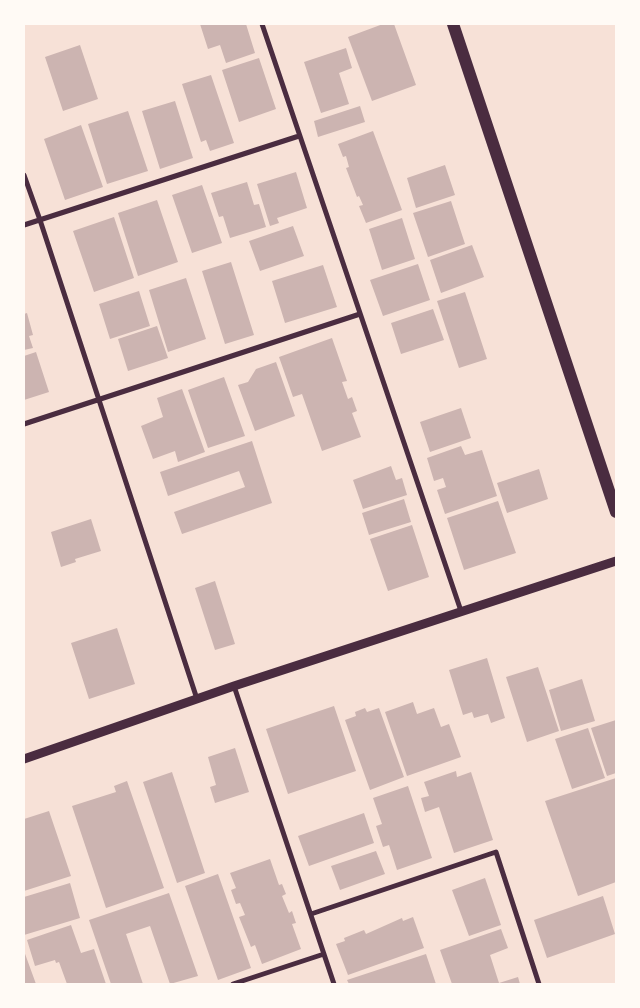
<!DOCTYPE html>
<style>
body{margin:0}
#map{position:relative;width:640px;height:1008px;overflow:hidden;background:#f7e1d7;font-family:Quicksand,sans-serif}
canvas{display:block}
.frame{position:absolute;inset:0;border:25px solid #fffaf5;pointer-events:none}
</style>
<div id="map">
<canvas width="640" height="1008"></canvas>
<div class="frame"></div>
</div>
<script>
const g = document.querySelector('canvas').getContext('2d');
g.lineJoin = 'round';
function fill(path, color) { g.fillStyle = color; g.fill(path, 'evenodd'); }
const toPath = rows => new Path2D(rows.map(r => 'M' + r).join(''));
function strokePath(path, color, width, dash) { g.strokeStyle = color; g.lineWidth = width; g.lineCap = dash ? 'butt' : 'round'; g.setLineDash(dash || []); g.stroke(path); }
const building = toPath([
 [200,24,246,24,255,53,226,63,220,45,208,49],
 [383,24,394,24,416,85,372,101,348,37],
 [80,45,98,99,63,111,45,57],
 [346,48,352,68,339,73,349,104,321,113,304,62],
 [259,58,276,109,239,122,222,70],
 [211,75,234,143,210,151,206,140,201,142,182,84],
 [175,101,193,158,160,169,142,111],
 [360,106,365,122,318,137,314,121],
 [128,111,148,171,107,184,88,124],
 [81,125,103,187,65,200,44,139],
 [373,131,402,210,366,223,359,206,363,205,359,196,357,197,346,168,349,167,346,156,343,157,338,144],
 [445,165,455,195,416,208,407,178],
 [296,172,307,208,277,218,279,223,270,226,257,184],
 [247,182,254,205,259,204,266,227,230,238,223,216,219,217,211,193],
 [202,185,222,243,192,253,172,195],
 [157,200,178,262,138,276,118,213],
 [451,201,465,244,428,257,413,213],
 [114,217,134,278,94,292,73,231],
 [402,218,415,259,382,270,369,229],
 [293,226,304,256,260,271,249,241],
 [472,245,484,277,441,293,430,260],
 [231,262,254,335,225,344,202,271],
 [418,264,430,300,383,316,370,280],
 [323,265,337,307,285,323,272,281],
 [186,278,206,339,168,352,149,290],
 [139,291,150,326,110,339,99,304],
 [465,292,487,359,459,368,437,301],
 [433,309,444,340,401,354,391,323],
 [27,313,33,335,29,336,33,348,24,350,24,314],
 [157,326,168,358,128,371,118,339],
 [332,338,347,381,342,382,348,399,352,397,357,411,352,413,361,437,322,451,302,394,293,397,279,357],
 [36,352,49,392,24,400,24,356],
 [276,362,295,416,255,431,238,385,248,382,256,369],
 [224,377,245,436,208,448,188,390],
 [182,389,205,452,178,462,175,451,153,459,141,426,163,417,157,398],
 [461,408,471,438,430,452,420,422],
 [252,441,272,503,182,534,174,512,245,487,239,471,168,496,160,472],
 [461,446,465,455,482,450,497,496,445,514,437,490,446,487,443,478,434,481,427,458],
 [391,466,396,480,402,478,407,495,363,509,353,480],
 [539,469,548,499,507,513,497,483],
 [404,499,411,522,369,535,362,513],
 [498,501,516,553,464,570,447,518],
 [91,519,101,551,75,559,76,562,61,567,51,532],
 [412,525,429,577,388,591,370,539],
 [215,581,235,644,215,650,195,588],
 [117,628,135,684,89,699,71,643],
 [487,658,505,718,491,723,488,714,474,718,472,712,463,715,449,670],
 [538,667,559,731,527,742,506,677],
 [582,679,595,721,561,731,549,690],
 [413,702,417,714,434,708,441,727,449,724,461,757,407,776,385,712],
 [334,706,356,771,288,794,266,729],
 [365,708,367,712,379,708,404,777,370,790,345,720,356,716,355,712],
 [616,720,616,773,607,776,591,728],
 [588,728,605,778,572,789,555,739],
 [235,748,249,792,215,803,210,787,216,785,208,757],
 [456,771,457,777,471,772,493,840,454,853,439,807,425,812,421,798,429,796,424,782],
 [172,772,205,873,177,883,143,782],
 [616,778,616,882,578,896,545,801],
 [127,781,164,888,106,908,72,806,116,792,114,786],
 [408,786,432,858,397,870,389,845,383,847,376,826,382,824,373,798],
 [49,811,71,876,24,891,24,819],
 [364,813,374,843,309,866,298,836],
 [376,851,385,874,340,890,331,866],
 [270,859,279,885,282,884,286,894,282,896,289,913,292,911,296,923,292,924,301,949,262,964,255,945,251,947,239,917,245,915,240,903,236,904,231,890,236,888,230,873],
 [218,874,251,968,218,980,185,886],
 [485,878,501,925,469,936,452,890],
 [70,883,80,918,24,935,24,897],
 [169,893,198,976,170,984,150,926,126,934,143,984,111,984,89,920],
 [603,896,615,934,547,958,534,920],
 [413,917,424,948,348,975,336,944,345,941,344,938,364,930,366,934,402,918,403,921],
 [71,925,81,953,94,949,106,984,67,984,59,962,56,963,55,960,35,966,27,940],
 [501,929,508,948,490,955,499,983,518,977,520,984,452,984,440,950],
 [24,951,36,984,24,984],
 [426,954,436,984,349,984,347,980]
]);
const minor = toPath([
 [262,24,461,611],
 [24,175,40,220,197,699],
 [24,225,299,136],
 [24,424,360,314],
 [234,686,334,984],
 [311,914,496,852,539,984],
 [233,984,324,954]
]);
const tertiary = toPath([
 [24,759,234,686,616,561]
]);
const primary = toPath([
 [453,24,616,512]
]);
fill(building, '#ccb4b1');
strokePath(minor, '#4a2c40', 5);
strokePath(tertiary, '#4a2c40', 9);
strokePath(primary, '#4a2c40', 12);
</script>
